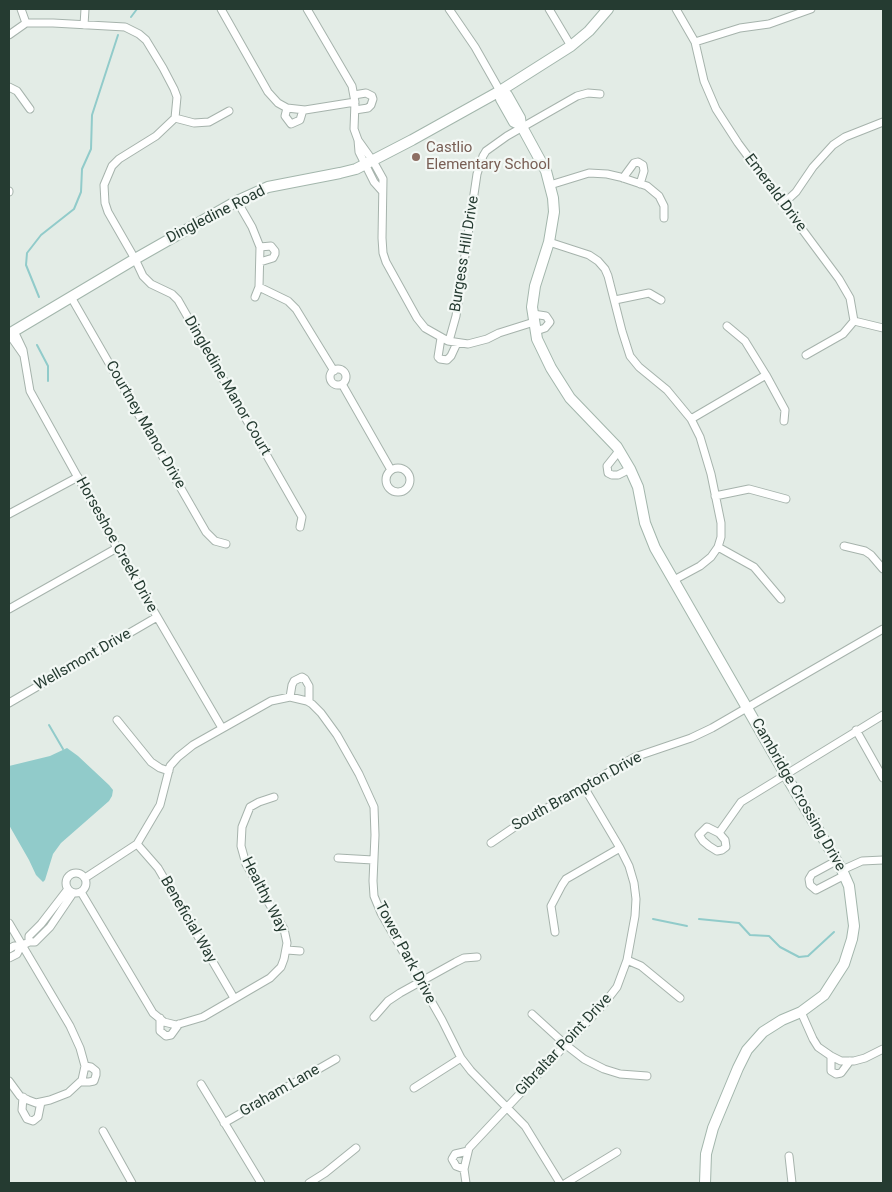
<!DOCTYPE html>
<style>
body{margin:0}
#map{position:relative;width:892px;height:1192px;overflow:hidden;background:#e3ece6;font-family:Roboto,sans-serif}
canvas{display:block}
.frame{position:absolute;inset:0;border:10px solid #253b31;pointer-events:none}
</style>
<div id="map">
<canvas width="892" height="1192"></canvas>
<div class="frame"></div>
</div>
<script>
const g = document.querySelector('canvas').getContext('2d');
g.lineJoin = 'round';
function fill(path, color) { g.fillStyle = color; g.fill(path, 'evenodd'); }
const toPath = rows => new Path2D(rows.map(r => 'M' + r).join(''));
function strokePath(path, color, width, dash) { g.strokeStyle = color; g.lineWidth = width; g.lineCap = dash ? 'butt' : 'round'; g.setLineDash(dash || []); g.stroke(path); }
function label(font, color, halo, rows, align = 'center') {
  g.font = font + ' Roboto,sans-serif'; g.lineWidth = 4.5; g.setLineDash([]); g.textBaseline = 'middle'; g.strokeStyle = halo; g.fillStyle = color; for (const [text, x, y, turn = 0] of rows) {
    g.save(); g.translate(x, y); g.rotate((+turn || 0) * Math.PI / 180); g.textAlign = isNaN(turn) ? turn : align; if (halo) g.strokeText(text, 0, 0); g.fillText(text, 0, 0); g.restore();
  }
}
const water = toPath([
 [67,748,78,756,109,785,113,790,112,796,109,801,61,843,53,854,45,880,43,882,36,875,29,860,9,825,9,766,50,756]
]);
const stream = toPath([
 [131,17,137,9],
 [39,297,26,265,27,253,41,235,74,209,81,192,82,169,91,149,92,115,118,35],
 [37,345,48,366,48,381],
 [49,725,63,749],
 [653,919,687,926],
 [699,919,739,923,750,935,769,936,780,947,799,957,808,956,834,932]
]);
const street = toPath([
 [21,9,26,23],
 [221,9,268,92,278,103,287,108,305,110,355,102],
 [307,9,352,86,355,102,354,129,358,140,359,152,374,182,382,191],
 [449,9,475,47,500,91],
 [549,9,571,46],
 [676,9,695,42,704,81,716,109,738,143,839,279,850,298,854,321],
 [84,25,85,9],
 [9,35,26,23,53,23,125,27,139,34,146,40,163,68,174,89,177,97,175,118,156,136,119,159,112,166,104,185,105,203,108,212,135,259,143,276,151,284,172,294,178,300,302,517,300,527],
 [695,42,740,28,769,24,811,9],
 [9,87,17,91,30,109],
 [354,95,366,93,372,96,373,99,371,105,368,108,355,110],
 [287,108,285,116,291,124,300,120,303,110],
 [175,118,194,123,209,122,229,111],
 [358,140,373,161,383,179,382,238,383,253,386,262,417,318,425,328,448,341,468,344,487,339,499,333,534,322],
 [623,178,634,163,638,162,643,165,644,171,640,184],
 [550,185,589,173,607,174,620,177,647,186,659,196,664,206,664,218],
 [9,191,9,192],
 [237,201,252,227,260,247,259,287,255,297],
 [783,204,796,192,813,167,833,145,845,137,883,122],
 [549,242,589,255,598,261,605,269,608,276,622,331,630,356,639,367,667,390,691,419,700,437,711,474,721,523,721,537,718,547,711,557,700,566,674,580],
 [260,247,271,246,275,251,275,254,273,258,260,262],
 [259,287,288,301,296,309,334,371],
 [71,297,206,532,215,541,226,544],
 [615,300,649,293,661,300],
 [533,314,546,316,550,322,545,328,536,331],
 [854,321,883,328],
 [727,326,745,341,766,375,785,410,784,421],
 [14,331,23,350,30,391,117,548,222,728],
 [9,334,23,354],
 [441,338,438,357,440,359,447,360,451,356,457,343],
 [449,341,456,316,477,174,483,156,486,151,507,136,577,96,588,93,600,94],
 [806,355,843,334,854,321],
 '330 377a8 8 0 1 1 16 0a8 8 0 1 1-16 0Z',
 [342,384,391,470],
 [691,419,766,375],
 [619,451,607,466,608,473,612,475,618,475,630,469],
 '386 480a12 12 0 1 1 24 0a12 12 0 1 1-24 0Z',
 [715,496,749,489,786,499],
 [9,514,78,477],
 [844,546,865,551,871,555,883,569],
 [718,547,754,567,781,599],
 [9,609,117,548],
 [290,697,292,685,294,681,302,677,305,679,309,686,309,702],
 [9,703,157,617],
 [117,720,151,762,160,768,169,771],
 [856,730,883,778],
 [719,833,707,827,699,835,703,841,709,846,717,851,722,850,726,847,725,840,719,833,741,802,883,715],
 [491,843,516,826,635,757,691,738,712,728,883,629],
 [137,844,158,868,234,998],
 [338,858,373,860],
 [836,861,812,874,809,879,810,885,816,890,845,875],
 [842,870,862,861,883,860],
 '66 883a10 10 0 1 1 20 0a10 10 0 1 1-20 0Z',
 [85,878,137,844,160,805,170,766,178,757,193,745,271,701,290,697,307,701,312,704,321,713,337,735,359,774,374,807,375,835,373,881,374,896,381,913,442,1020,461,1058,471,1071,525,1126,560,1183],
 [81,892,153,1013,164,1022,176,1025,203,1017,270,978,281,967,284,959,287,943,284,929,246,864,241,846,242,827,250,807,259,802,274,797],
 [9,923,70,1026,80,1048,85,1066,82,1080,68,1093,50,1100,36,1103,28,1100,20,1096,9,1081],
 [555,932,551,906,562,885,566,879,620,848],
 [29,942,35,942,50,927,73,893],
 [9,949,14,946,21,946,29,942,29,936,41,924,68,889],
 [287,950,300,951],
 [9,958,17,954,21,946],
 [627,960,641,966,680,998],
 [801,1012,813,1039,818,1047,831,1056,841,1061,854,1061,865,1058,883,1049],
 [532,1014,566,1045,584,1059,604,1069,620,1074,647,1076],
 [374,1017,388,1001,400,993,456,962,464,958,477,957],
 [160,1018,160,1031,166,1036,171,1035,179,1024],
 [831,1056,831,1071,836,1074,841,1073,850,1061],
 [81,1082,89,1082,94,1081,96,1075,96,1071,91,1067,85,1066],
 [201,1084,261,1183],
 [414,1088,461,1058],
 [23,1097,22,1110,27,1119,33,1121,38,1117,41,1102],
 [224,1123,336,1059],
 [103,1131,132,1183],
 [789,1156,792,1183],
 [464,1169,456,1166,452,1159,455,1154,468,1151],
 [309,1183,325,1173,356,1148],
 [466,1183,464,1169,469,1148,603,1005,617,987,627,960,635,916,636,899,634,883,629,866,620,848,584,787],
 [566,1183,617,1152]
]);
const secondary = toPath([
 [500,91,507,95,520,118,521,125,546,171,553,198,554,212,549,242,535,286,532,307,537,339,551,368,570,398,617,447,630,469,638,487,645,523,655,548,785,774,842,870,849,886,854,926,852,939,844,964,824,995,801,1012,782,1020,763,1032,747,1050,738,1068,713,1128,706,1154,705,1183],
 [500,91,501,99,514,122,521,125],
 [9,334,135,259,237,201,268,187,340,173,356,169,412,140,500,91,571,46,589,31,608,9]
]);
const markers = [
 [416,157,5,"#8d6e63"]
];
const educationNames = [
 ["Castlio",426,148],
 ["Elementary School",426,165]
];
const streetNames = [
 ["Emerald Drive",775,193,53],
 ["Dingledine Road",216,215,-27],
 ["Burgess Hill Drive",465,254,-81],
 ["Dingledine Manor Court",227,386,60],
 ["Courtney Manor Drive",145,425,60],
 ["Horseshoe Creek Drive",116,545,61],
 ["Wellsmont Drive",83,660,-30],
 ["South Brampton Drive",577,792,-29],
 ["Cambridge Crossing Drive",798,795,60],
 ["Healthy Way",264,895,63],
 ["Beneficial Way",188,920,60],
 ["Tower Park Drive",405,953,62],
 ["Gibraltar Point Drive",564,1045,-47],
 ["Graham Lane",280,1091,-30]
];
fill(water, '#91cbca');
strokePath(stream, '#91cbca', 2);
strokePath(street, '#a6b3ac', 9);
strokePath(secondary, '#a3b6ac', 12);
strokePath(street, '#fff', 7);
strokePath(secondary, '#fff', 10);
for (const [x, y, r, color] of markers) { const dot = new Path2D(); dot.arc(x, y, r, 0, 2 * Math.PI); g.fillStyle = color; g.fill(dot); strokePath(dot, '#f3f8f5', 2); }
label('15px', '#785e54', '#f3f8f5', educationNames, 'left');
label('15px', '#253b31', '#f3f8f5', streetNames);
</script>
